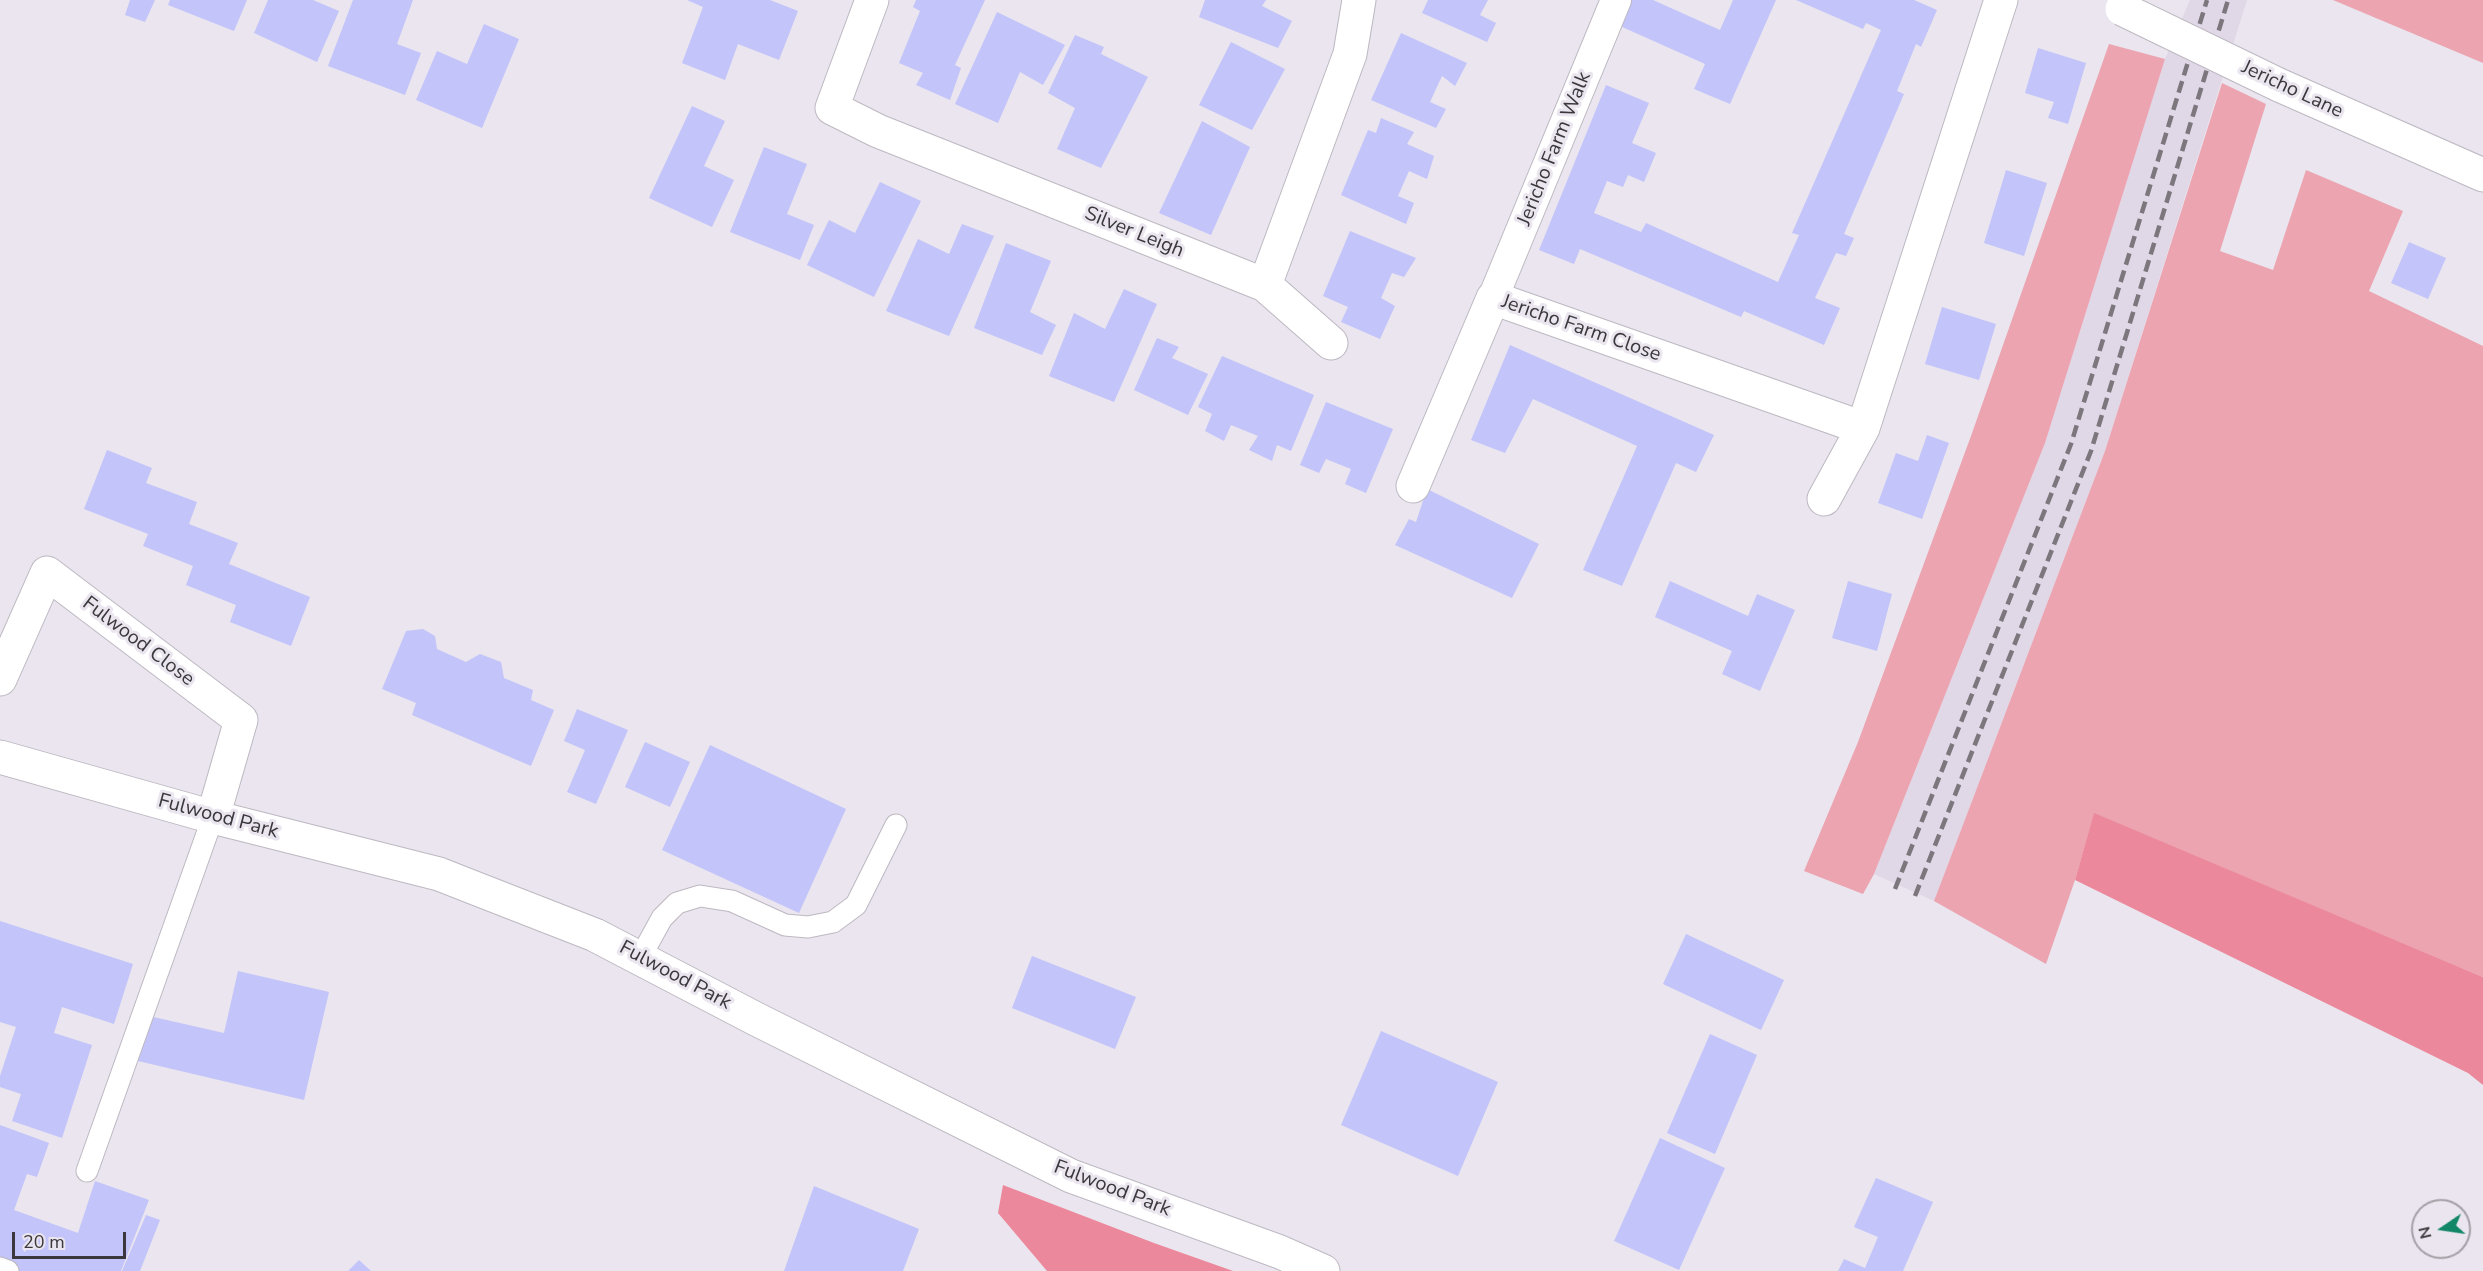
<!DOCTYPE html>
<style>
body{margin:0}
#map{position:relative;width:2483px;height:1271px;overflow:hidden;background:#eae5ee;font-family:"Nunito Sans",sans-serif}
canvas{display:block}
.north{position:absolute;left:2411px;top:1199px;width:60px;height:60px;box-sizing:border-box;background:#eae5ee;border:2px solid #a4a0a7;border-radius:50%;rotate:257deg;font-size:16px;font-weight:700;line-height:24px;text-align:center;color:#3a383c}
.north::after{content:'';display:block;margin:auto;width:21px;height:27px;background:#118767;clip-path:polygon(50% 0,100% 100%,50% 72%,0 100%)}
.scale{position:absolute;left:12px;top:1232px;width:114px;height:27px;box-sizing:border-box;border:3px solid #3a383c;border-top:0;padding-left:8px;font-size:18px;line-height:21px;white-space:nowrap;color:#3a383c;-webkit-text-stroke:4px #eae5ee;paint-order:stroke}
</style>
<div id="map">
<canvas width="2483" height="1271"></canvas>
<div class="north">N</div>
<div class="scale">20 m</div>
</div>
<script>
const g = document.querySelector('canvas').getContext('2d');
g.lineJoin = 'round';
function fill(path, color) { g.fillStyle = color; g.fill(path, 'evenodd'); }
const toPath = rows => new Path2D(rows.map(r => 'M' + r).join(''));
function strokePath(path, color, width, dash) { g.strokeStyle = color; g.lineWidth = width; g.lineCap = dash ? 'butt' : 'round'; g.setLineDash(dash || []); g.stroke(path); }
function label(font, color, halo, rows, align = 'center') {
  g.font = font + ' "Nunito Sans",sans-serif'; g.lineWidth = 6; g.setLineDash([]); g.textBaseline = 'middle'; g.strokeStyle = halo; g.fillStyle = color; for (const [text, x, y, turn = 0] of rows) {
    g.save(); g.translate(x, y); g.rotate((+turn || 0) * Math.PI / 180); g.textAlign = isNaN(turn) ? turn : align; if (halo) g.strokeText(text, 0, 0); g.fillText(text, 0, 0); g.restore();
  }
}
const built = toPath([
 [2190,0,2247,0,2105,451,1934,901,1874,874,2045,443,2165,59]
]);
const green = toPath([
 [2333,0,2483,0,2483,63],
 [2109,44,2165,59,2045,443,1874,874,1863,894,1804,871,1858,742,1971,436],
 [2222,83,2266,104,2220,251,2273,270,2306,170,2403,211,2369,291,2483,346,2483,977,2094,814,2075,880,2046,964,1934,901,2105,451]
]);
const forest = toPath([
 [2094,813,2483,977,2483,1085,2468,1073,2075,880],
 [1003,1185,1154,1243,1233,1271,1047,1271,998,1213]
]);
const building = toPath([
 [130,0,155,0,145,22,125,15],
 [170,0,247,0,234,31,168,5],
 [268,0,313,0,339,11,317,62,254,33],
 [353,0,413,0,397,44,421,53,405,95,328,66],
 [687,0,770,0,798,11,779,60,738,44,725,80,682,63,703,7],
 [916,0,985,0,955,65,961,68,950,100,916,85,923,73,899,63,920,11,913,7],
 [1205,0,1266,0,1262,6,1292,21,1278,48,1199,17],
 [1428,0,1488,0,1480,15,1496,23,1487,42,1422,13],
 [1631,0,1653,0,1720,30,1733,0,1776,0,1730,104,1694,89,1705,64,1620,26],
 [1796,0,1914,0,1937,10,1921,47,1916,44,1897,91,1904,94,1844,234,1854,238,1846,256,1836,253,1815,298,1840,308,1824,345,1744,311,1741,317,1580,249,1574,264,1539,250,1606,85,1649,103,1632,143,1656,153,1644,182,1628,175,1623,187,1607,181,1594,213,1641,232,1646,223,1778,282,1799,235,1792,233,1881,30,1866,23,1863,29],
 [997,12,1065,45,1043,85,1020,72,998,123,955,104],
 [484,24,519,39,482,128,416,100,437,51,467,64],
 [1401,33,1467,63,1455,86,1442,76,1430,102,1446,109,1436,128,1371,100],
 [1075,35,1104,47,1101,54,1148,77,1101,168,1057,149,1075,108,1048,93],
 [1231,42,1285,69,1252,130,1199,105],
 [2038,48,2086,63,2068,124,2048,118,2054,102,2025,93],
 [692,106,725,121,704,166,734,180,712,227,649,198],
 [1381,118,1414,132,1407,144,1434,156,1427,179,1409,171,1398,196,1414,203,1406,224,1341,195,1368,130,1376,133],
 [1202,121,1250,147,1211,235,1159,213],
 [764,147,807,164,787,214,814,225,800,260,730,232],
 [2006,170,2047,183,2024,256,1984,243],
 [880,182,921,201,874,297,807,265,829,220,855,233],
 [962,224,994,236,949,336,886,311,918,239,949,254],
 [1350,231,1416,258,1404,277,1392,273,1381,298,1395,306,1380,339,1341,322,1348,307,1323,296],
 [2409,242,2446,258,2428,299,2391,283],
 [1006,243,1051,261,1030,312,1056,325,1042,355,974,328],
 [1124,289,1157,304,1114,402,1049,376,1074,313,1105,329],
 [1942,307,1996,324,1979,380,1925,364],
 [1157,338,1179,347,1172,358,1208,374,1188,415,1134,390],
 [1510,345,1714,435,1696,472,1676,463,1622,586,1583,570,1637,446,1533,399,1505,453,1471,440],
 [1222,356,1314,395,1291,451,1277,445,1272,461,1249,450,1258,436,1231,425,1224,441,1205,431,1212,414,1198,407],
 [1326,402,1393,429,1366,493,1345,484,1351,469,1326,459,1319,473,1300,465],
 [1927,435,1949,443,1922,519,1878,503,1896,453,1918,461],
 [107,450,152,468,146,483,197,502,189,524,238,543,229,564,310,597,291,646,230,622,236,605,186,585,193,566,143,546,148,534,84,509],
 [1427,489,1539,544,1512,598,1395,545,1409,519,1416,522],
 [1670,581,1748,616,1757,594,1795,610,1760,691,1722,674,1732,651,1655,617],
 [1848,581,1892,594,1877,651,1832,638],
 [423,629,435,636,437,649,466,662,480,654,501,662,504,678,533,690,531,700,554,710,531,766,412,715,416,703,382,689,406,631],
 [577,709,628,730,596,804,567,792,585,750,564,741],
 [645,742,690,762,670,807,625,787],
 [710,745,846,809,799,913,662,850],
 [0,921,133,964,114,1024,62,1007,54,1033,92,1045,62,1138,12,1121,21,1094,0,1087,0,1076,16,1027,0,1022],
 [1686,934,1784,980,1761,1030,1663,984],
 [1032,956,1136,997,1115,1049,1012,1008],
 [238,971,329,992,304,1100,138,1061,149,1016,224,1033],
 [1381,1031,1498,1082,1458,1176,1341,1125],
 [1710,1034,1757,1055,1715,1154,1667,1133],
 [0,1125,49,1143,37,1177,27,1174,14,1210,78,1233,95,1181,149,1200,121,1271,10,1271,0,1267],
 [1660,1138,1725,1168,1679,1270,1614,1241],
 [1876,1178,1933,1202,1903,1271,1838,1271,1844,1259,1865,1268,1878,1237,1854,1227],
 [814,1186,919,1229,903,1271,784,1271],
 [146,1215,160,1220,140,1271,122,1271],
 [359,1260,371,1271,348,1271]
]);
const service = toPath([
 [640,958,662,918,677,903,700,896,732,901,785,925,808,927,833,922,856,905,896,825],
 [87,1171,213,817],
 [0,1268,8,1271]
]);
const pedestrian = toPath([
 [1493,298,1616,0]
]);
const minor = toPath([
 [872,0,832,108,878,131,1265,285,1350,54,1359,0],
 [1265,285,1331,343],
 [1413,486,1493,298,1863,428],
 [1824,499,1863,428,2001,0],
 [0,679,47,573,241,720,213,817],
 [0,757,213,817,439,874,472,887,595,935,756,1019,1071,1176,1280,1252,1323,1271]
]);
const tertiary = toPath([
 [2279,85,2483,175]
]);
const rail = toPath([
 [1895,889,2071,444,2207,0],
 [1915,896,2091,451,2228,0]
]);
const tertiaryBridge = toPath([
 [2122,9,2279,85]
]);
const streetNames = [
 ["Jericho Lane",2292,90,25],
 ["Jericho Farm Walk",1555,149,-68],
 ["Silver Leigh",1134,233,22],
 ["Jericho Farm Close",1581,329,19],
 ["Fulwood Close",138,642,37],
 ["Fulwood Park",218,817,15],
 ["Fulwood Park",675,976,28],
 ["Fulwood Park",1112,1189,21]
];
fill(built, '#e0d7e7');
fill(green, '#eba4b0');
fill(forest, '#ec889b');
fill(building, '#c2c4fa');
strokePath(service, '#bdb8c1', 23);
strokePath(pedestrian, '#bdb8c1', 32);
strokePath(minor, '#bdb8c1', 35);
strokePath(tertiary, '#bdb8c1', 35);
strokePath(service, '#fff', 21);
strokePath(pedestrian, '#fff', 30);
strokePath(minor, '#fff', 33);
strokePath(tertiary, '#fff', 33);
strokePath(rail, '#7b777d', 4.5, [12, 6]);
strokePath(tertiaryBridge, '#bdb8c1', 35, []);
strokePath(tertiaryBridge, '#fff', 33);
label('20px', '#3a383c', '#eae5ee', streetNames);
</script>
